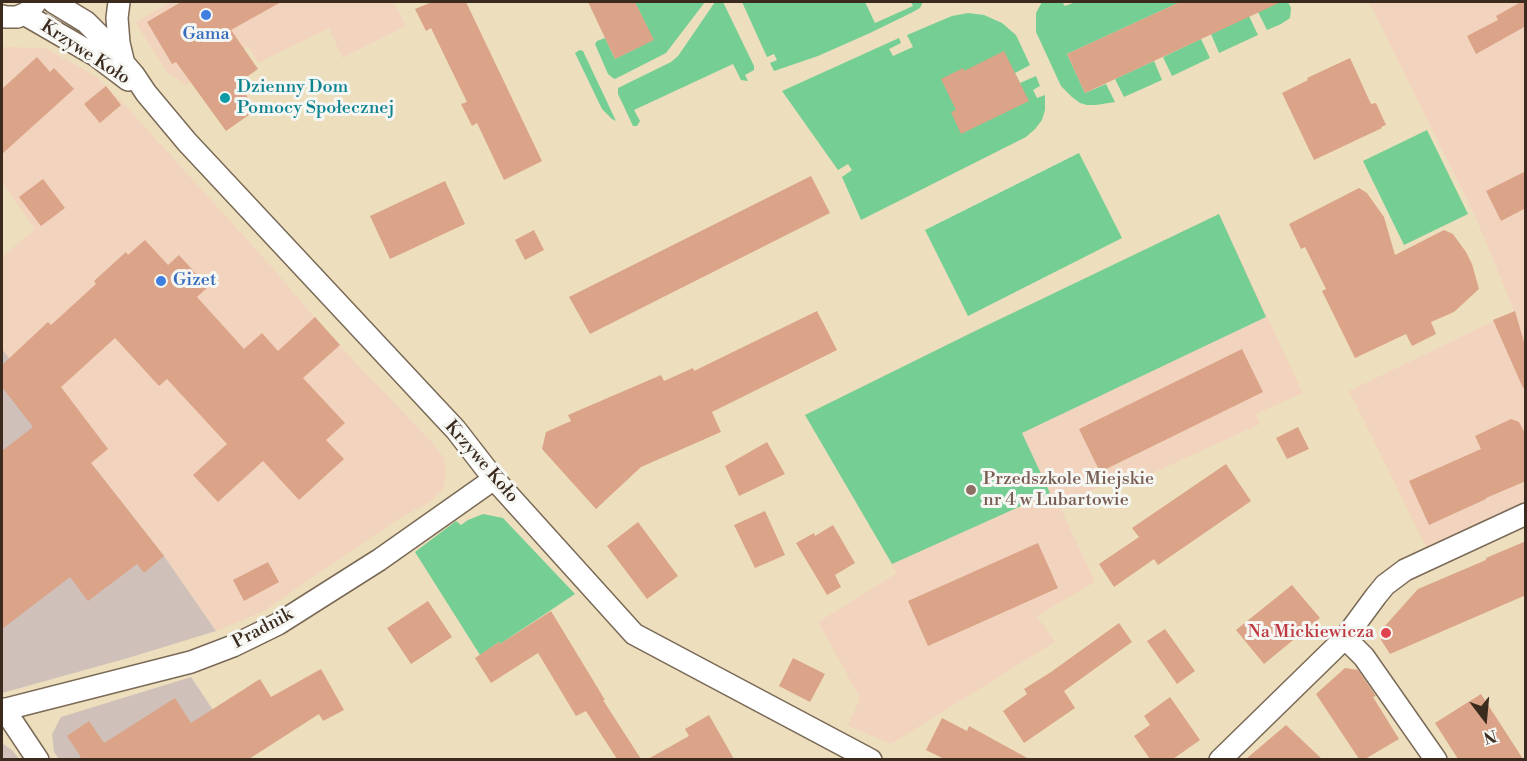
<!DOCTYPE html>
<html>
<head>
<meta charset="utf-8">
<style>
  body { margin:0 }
  #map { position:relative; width:1527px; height:761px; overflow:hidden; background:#eddfbd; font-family:"Libre Bodoni",serif }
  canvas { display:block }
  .frame { position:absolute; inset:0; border:3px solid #3b2a1e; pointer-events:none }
  .north { position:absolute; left:1455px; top:689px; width:60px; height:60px; -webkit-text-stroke:4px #f6f6f2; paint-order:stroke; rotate:164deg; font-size:16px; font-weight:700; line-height:24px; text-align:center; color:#3b2a1e }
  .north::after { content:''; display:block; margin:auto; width:21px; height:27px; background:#3b2a1e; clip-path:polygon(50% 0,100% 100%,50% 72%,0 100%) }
</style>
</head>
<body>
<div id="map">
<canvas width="1527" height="761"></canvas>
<div class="frame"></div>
<div class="north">N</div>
</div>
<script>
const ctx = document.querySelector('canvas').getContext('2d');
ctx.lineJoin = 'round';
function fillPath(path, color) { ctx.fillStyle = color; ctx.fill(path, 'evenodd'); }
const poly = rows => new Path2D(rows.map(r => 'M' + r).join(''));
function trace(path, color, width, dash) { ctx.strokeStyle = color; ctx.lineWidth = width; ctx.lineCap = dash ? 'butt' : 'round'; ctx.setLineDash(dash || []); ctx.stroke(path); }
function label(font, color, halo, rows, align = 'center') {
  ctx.font = font + ' "Libre Bodoni",serif'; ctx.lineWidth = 6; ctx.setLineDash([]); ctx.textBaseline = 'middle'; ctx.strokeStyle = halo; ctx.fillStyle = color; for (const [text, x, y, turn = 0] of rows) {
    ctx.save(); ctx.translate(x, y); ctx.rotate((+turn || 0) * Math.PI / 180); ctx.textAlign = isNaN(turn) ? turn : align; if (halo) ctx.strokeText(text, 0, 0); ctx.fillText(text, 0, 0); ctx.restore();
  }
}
fillPath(poly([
  [170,2,394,2,406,26,342,58,329,28,258,63,249,46,186,85,167,72,135,22],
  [1369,2,1525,2,1525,502,1426,547,1349,391,1514,311,1475,216],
  [2,47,45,48,97,77,126,106,271,266,332,338,434,444,444,458,446,473,443,489,431,501,394,522,264,611,216,631,164,556,2,349,2,257,35,229,2,183],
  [1219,214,1303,393,1256,414,1260,424,1151,474,1137,468,1060,507,1095,582,1037,616,1055,642,891,744,848,726,860,698,818,622,897,573,805,415,973,332]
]), '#f2d4be');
fillPath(poly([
  [2,349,164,556,216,631,128,658,2,693],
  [191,677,246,759,59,759,54,752,52,734,61,717],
  [2,743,13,751,19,759,2,759]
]), '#cfc0ba');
fillPath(poly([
  [635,2,705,2,666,53,615,79,613,78,608,74,595,44,597,41,605,38,615,59,653,40],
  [715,2,723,2,754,66,754,70,745,75,748,81,741,80,733,64,634,110,640,121,637,126,633,126,618,94,618,88,671,62,678,56],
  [742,2,865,2,875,23,913,6,911,2,923,2,920,8,911,13,870,33,818,56,774,71,770,63,777,60,774,54,767,57],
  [1042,2,1062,2,1065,6,1076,2,1180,2,1067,54,1085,93,1106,84,1115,102,1096,105,1087,105,1080,103,1072,97,1061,86,1036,32,1036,13],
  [1278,2,1288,2,1291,8,1290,18,1281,24,1267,30,1258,12],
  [968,13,984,15,1002,23,1016,35,1030,65,1015,73,1020,83,1036,76,1040,86,1033,90,1037,98,1045,95,1045,110,1042,120,1035,129,1026,137,861,220,842,177,852,170,848,164,838,170,782,91,899,38,901,43,889,49,893,56,913,47,907,35,952,16],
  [1249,16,1258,35,1219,53,1211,34],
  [1201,39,1210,58,1172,76,1163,57],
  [580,50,583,51,616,121,612,119,602,109,575,53],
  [1154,61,1162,80,1124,97,1115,79],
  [1427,130,1468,214,1404,245,1363,161],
  [1079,153,1122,238,968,316,925,230],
  [1219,214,1266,317,1022,433,1050,493,892,564,805,415,973,332],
  [483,514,503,518,575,594,500,644,499,642,480,655,415,552,456,521,461,525,468,520]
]), '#75ce94');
fillPath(poly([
  [181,2,281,2,231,30,258,69,238,83,256,110,226,131,176,62,172,64,147,22],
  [432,2,466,2,542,161,504,180,477,123,472,126,461,104,467,102,431,28,426,31,415,9],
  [588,2,635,2,654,40,615,59],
  [1180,2,1281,2,1085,93,1067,54],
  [1521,2,1526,2,1526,26,1476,54,1467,36,1498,20,1496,16],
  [1004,51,1029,101,961,134,951,112,956,110,941,79,963,68,964,71],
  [37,57,50,72,54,68,74,89,2,154,2,89],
  [1350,58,1371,104,1376,103,1386,125,1381,127,1382,128,1314,160,1282,93,1308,80,1307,78],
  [106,86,121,105,100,123,84,104],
  [1526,171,1526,208,1501,221,1486,191],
  [811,176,830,213,590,334,569,297],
  [43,179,65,208,41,226,19,197],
  [445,181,465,224,390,259,370,216],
  [1359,188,1367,193,1384,217,1395,255,1444,230,1453,234,1466,252,1472,264,1479,289,1454,312,1431,322,1436,334,1412,346,1406,334,1355,358,1322,291,1326,289,1305,247,1301,249,1289,224],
  [534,230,544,250,525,260,515,240],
  [145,240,168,265,179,255,208,287,197,297,244,349,262,333,278,351,315,317,340,345,303,378,345,423,326,440,344,459,299,500,263,461,218,502,193,475,227,444,167,379,159,386,115,338,61,387,108,449,91,463,164,556,144,573,137,564,88,601,70,577,2,629,2,451,33,427,2,387,2,365,48,322,51,325,96,284,94,281,126,252,128,255],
  [817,311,837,350,712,412,721,432,641,467,596,509,542,449,546,432,571,421,568,415,661,375,664,381,693,368,694,371],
  [1515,311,1526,349,1526,387,1523,388,1493,320],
  [1242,349,1263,392,1100,472,1079,429],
  [1511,419,1519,422,1526,435,1526,481,1486,498,1486,499,1429,525,1409,481,1481,449,1475,436],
  [1298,427,1309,449,1287,459,1276,438],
  [767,442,785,474,739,496,725,466],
  [1226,464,1251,501,1158,565,1154,559,1114,587,1099,564,1139,537,1132,528],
  [765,511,785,555,755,568,734,525],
  [638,522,678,576,647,599,607,546],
  [833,525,855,563,835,575,841,587,827,595,796,543,814,533,815,536],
  [1526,541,1526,595,1390,654,1381,640,1384,627,1418,589,1486,560,1486,558],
  [1038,543,1058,588,928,646,908,601],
  [268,562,279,582,244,601,233,580],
  [1292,585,1320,618,1264,664,1236,630],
  [428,601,452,637,411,664,387,628],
  [551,611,605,700,603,700,641,759,617,759,586,711,576,716,538,653,491,683,475,658,499,642,500,644],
  [1119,623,1132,642,1064,691,1075,708,1024,743,1003,711,1027,694,1024,689,1051,672],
  [1165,629,1195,671,1177,684,1147,641],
  [793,658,825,674,810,702,779,686],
  [1345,668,1358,670,1376,696,1373,697,1399,739,1365,759,1359,759,1316,694],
  [321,669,344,710,323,721,319,714,249,759,77,759,81,757,67,736,89,721,104,743,175,698,191,723,260,679,271,697],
  [1481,694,1523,759,1458,759,1435,723],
  [1170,697,1200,740,1173,759,1150,759,1134,736,1150,725,1144,716],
  [709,715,734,759,648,759,689,736,685,729],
  [942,718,967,731,969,726,1029,759,944,759,926,750],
  [1286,725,1322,759,1246,759]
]), '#dba387');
const minor = poly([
  [53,2,86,22,104,40,134,75,146,93,187,142,456,430,494,479,634,634,871,760],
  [119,2,117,18,119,43,123,60],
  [24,14,95,55,128,80],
  [2,16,6,17,17,17,24,14,29,11,36,2],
  [1345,638,1364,657,1436,760],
  [4,709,38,760],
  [2,710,191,662,233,646,278,624,379,560,494,479],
  [1220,760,1345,638,1376,596,1385,585,1405,570,1526,514]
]);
trace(minor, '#796956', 24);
trace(minor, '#fff', 21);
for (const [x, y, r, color] of [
  [206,15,6,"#3f7fe0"],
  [225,98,6,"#0f9aa8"],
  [161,281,6,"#3f7fe0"],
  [971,490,6,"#8d6e63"],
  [1386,633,6,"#e0444e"]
]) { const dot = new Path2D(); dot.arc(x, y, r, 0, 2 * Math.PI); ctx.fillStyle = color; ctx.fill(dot); trace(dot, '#f6f6f2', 2); }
label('18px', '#366cbe', '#f6f6f2', [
  ["Gama",206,35],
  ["Gizet",173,281,"left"]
]);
label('18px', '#3b2a1e', '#f6f6f2', [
  ["Krzywe Koło",85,53,33],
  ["Krzywe Koło",481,462,49],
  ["Pradnik",263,629,-28]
]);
label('18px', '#0d838f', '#f6f6f2', [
  ["Dzienny Dom",237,88],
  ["Pomocy Społecznej",237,109]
], 'left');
label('18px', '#785e54', '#f6f6f2', [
  ["Przedszkole Miejskie",983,480],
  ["nr 4 w Lubartowie",983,501]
], 'left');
label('18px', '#be3a42', '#f6f6f2', [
  ["Na Mickiewicza",1374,633]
], 'right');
</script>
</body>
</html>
